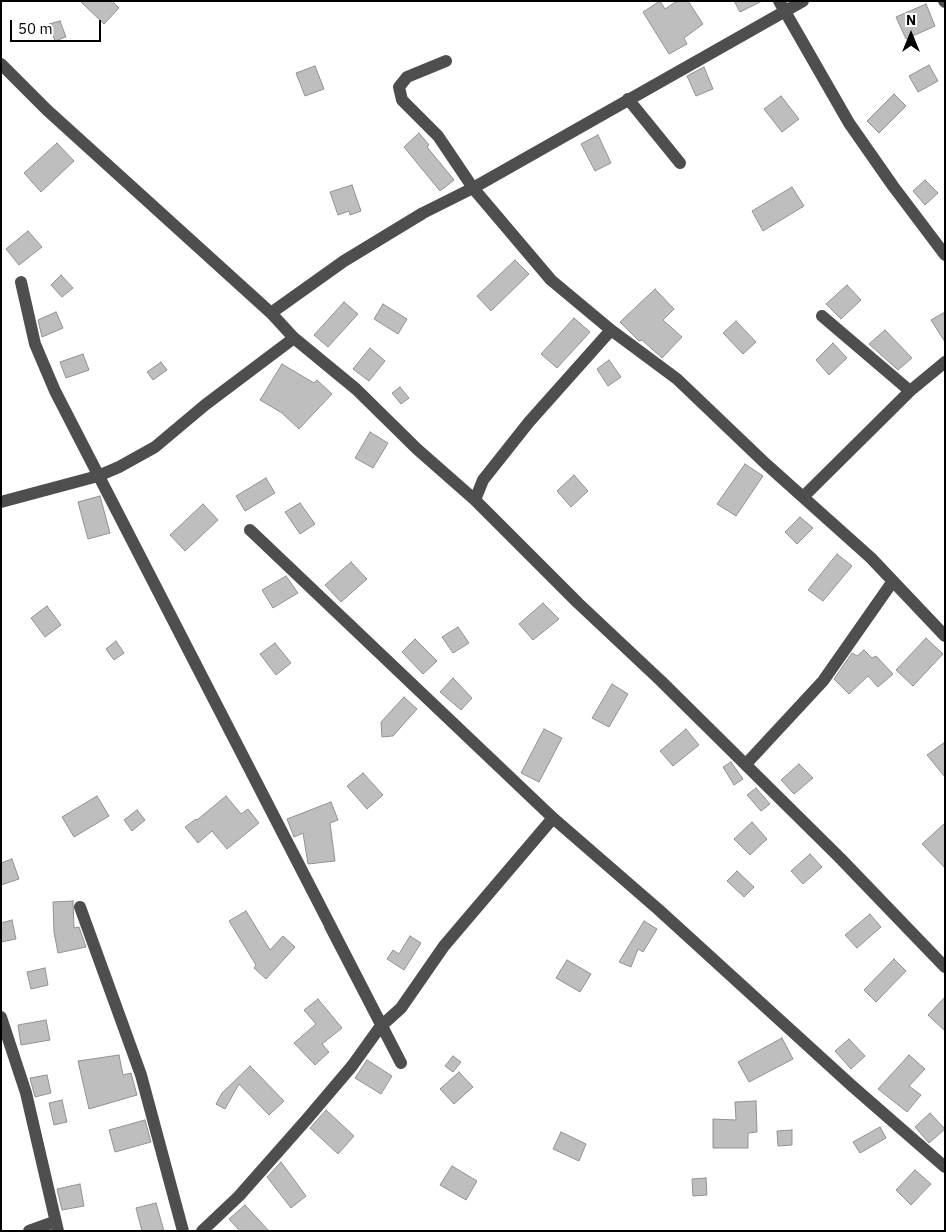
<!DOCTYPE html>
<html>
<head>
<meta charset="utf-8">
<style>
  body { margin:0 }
  #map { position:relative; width:946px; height:1232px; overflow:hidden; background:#fff; font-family:"IBM Plex Sans",sans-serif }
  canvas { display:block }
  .frame { position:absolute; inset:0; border:2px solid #000; pointer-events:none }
  .north { position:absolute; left:886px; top:10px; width:50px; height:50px; -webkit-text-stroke:4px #fff; paint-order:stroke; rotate:0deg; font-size:14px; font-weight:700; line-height:20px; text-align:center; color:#000 }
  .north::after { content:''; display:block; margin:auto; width:18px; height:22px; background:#000; clip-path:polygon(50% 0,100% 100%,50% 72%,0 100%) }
  .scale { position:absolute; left:10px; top:20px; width:91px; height:22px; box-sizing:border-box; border:2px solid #000; border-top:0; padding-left:6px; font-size:15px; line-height:18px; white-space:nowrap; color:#000; -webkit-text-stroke:4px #fff; paint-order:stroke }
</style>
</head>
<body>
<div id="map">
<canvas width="946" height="1232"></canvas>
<div class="frame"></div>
<div class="north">N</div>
<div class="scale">50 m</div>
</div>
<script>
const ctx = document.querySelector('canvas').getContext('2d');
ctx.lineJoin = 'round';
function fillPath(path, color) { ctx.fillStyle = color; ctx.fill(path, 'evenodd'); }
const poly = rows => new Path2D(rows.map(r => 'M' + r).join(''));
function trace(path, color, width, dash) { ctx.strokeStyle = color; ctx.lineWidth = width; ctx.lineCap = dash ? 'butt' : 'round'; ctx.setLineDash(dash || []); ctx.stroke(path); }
const building = poly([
  [80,1,112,1,119,8,104,24,80,1],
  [660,1,665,9,677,1,688,1,703,24,684,38,687,44,669,54,643,12,660,1],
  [734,1,762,1,740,12,734,1],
  [926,4,935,26,906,39,896,17,926,4],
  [60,21,66,37,55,41,49,24,60,21],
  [929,65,938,81,918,92,909,76,929,65],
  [315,66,324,89,305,96,296,73,315,66],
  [704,67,713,89,696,96,687,76,704,67],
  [894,94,906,106,879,133,867,121,894,94],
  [781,96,799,119,782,132,764,109,781,96],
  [419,133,429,145,427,147,454,180,440,191,404,147,419,133],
  [598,135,611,163,595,171,581,144,598,135],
  [57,143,74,161,41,192,24,173,57,143],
  [925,180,938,193,925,205,913,191,925,180],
  [352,185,361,211,350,215,349,211,338,215,330,192,352,185],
  [792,187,804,206,763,231,752,211,792,187],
  [28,231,42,247,19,265,6,249,28,231],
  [515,260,529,274,491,311,477,296,515,260],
  [61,275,73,288,62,297,51,285,61,275],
  [847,285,861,300,841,319,826,304,847,285],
  [655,289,674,309,663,320,682,337,662,358,642,340,639,341,620,322,655,289],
  [344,302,358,314,328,347,314,335,344,302],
  [383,304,407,319,398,334,374,319,383,304],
  [56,312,63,328,42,337,38,320,56,312],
  [945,312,945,342,931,320,945,312],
  [574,318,590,332,557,368,541,354,574,318],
  [736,321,756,342,743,354,723,333,736,321],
  [885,330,912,358,898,370,869,344,885,330],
  [833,343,847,358,829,375,816,360,833,343],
  [370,348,385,361,369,381,353,369,370,348],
  [83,354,89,370,66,378,60,362,83,354],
  [609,360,621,377,608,386,597,369,609,360],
  [161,362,167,370,153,380,147,372,161,362],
  [282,364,314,383,317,380,332,394,299,429,282,413,260,400,282,364],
  [400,387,409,398,401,404,392,393,400,387],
  [370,432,388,443,373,468,355,458,370,432],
  [745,464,763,476,736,516,717,504,745,464],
  [574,475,588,491,571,507,557,491,574,475],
  [266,478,275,493,245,511,236,496,266,478],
  [100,496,110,533,88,539,78,502,100,496],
  [300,503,315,524,300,534,285,512,300,503],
  [203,504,218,520,185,551,170,535,203,504],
  [800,517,813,528,797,544,785,532,800,517],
  [837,554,852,566,823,601,808,590,837,554],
  [351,562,367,579,341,602,325,585,351,562],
  [286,576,298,593,273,608,262,590,286,576],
  [543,603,559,619,533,640,519,624,543,603],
  [47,606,61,625,45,637,31,618,47,606],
  [458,627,469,643,453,653,442,637,458,627],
  [926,638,943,654,913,686,896,670,926,638],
  [415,639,437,661,423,674,402,652,415,639],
  [116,641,124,653,114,660,106,649,116,641],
  [275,643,291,663,276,675,260,654,275,643],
  [864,650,872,658,876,656,893,674,878,687,868,676,849,694,834,679,852,653,857,656,864,650],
  [453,678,472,698,461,710,440,692,453,678],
  [612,684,628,694,609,727,592,718,612,684],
  [404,697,417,709,393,736,382,737,381,722,404,697],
  [544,729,562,738,539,782,521,773,544,729],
  [686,729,699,745,673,766,660,751,686,729],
  [945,742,945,777,927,755,945,742],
  [731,762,743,779,734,785,723,767,731,762],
  [799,764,813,778,794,794,781,780,799,764],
  [363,773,383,795,367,809,347,786,363,773],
  [756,788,770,804,761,811,747,795,756,788],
  [97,796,109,816,74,837,62,817,97,796],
  [226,796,241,814,248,809,259,823,227,849,212,831,198,843,185,827,196,819,197,820,226,796],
  [331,802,338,820,330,823,335,861,308,864,303,833,294,837,287,819,331,802],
  [137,810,145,820,132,831,124,820,137,810],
  [752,822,767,839,750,855,734,839,752,822],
  [945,823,945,868,922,844,945,823],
  [810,854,822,867,803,884,791,871,810,854],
  [12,859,19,879,1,885,1,863,12,859],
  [737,871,754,887,744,897,727,881,737,871],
  [73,901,74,928,79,927,86,947,58,953,54,932,53,902,73,901],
  [246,911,270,950,283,936,295,947,266,979,254,968,256,965,229,921,246,911],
  [870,914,881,927,857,948,845,935,870,914],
  [12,920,16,939,1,942,1,923,12,920],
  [644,921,657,929,643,952,638,949,631,967,619,962,644,921],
  [410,936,421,943,404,970,387,959,393,950,399,954,410,936],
  [894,959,906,971,876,1002,864,990,894,959],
  [567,960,591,974,580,992,556,978,567,960],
  [45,968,48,985,31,989,27,972,45,968],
  [945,997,945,1031,928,1015,945,997],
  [318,999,342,1028,322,1044,329,1052,315,1065,294,1043,316,1024,304,1010,318,999],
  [46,1020,50,1040,21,1045,18,1025,46,1020],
  [782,1038,793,1059,749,1082,738,1062,782,1038],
  [849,1039,865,1056,851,1069,835,1051,849,1039],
  [119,1055,123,1075,131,1073,137,1095,89,1109,78,1061,119,1055],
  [909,1055,925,1069,909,1086,921,1095,907,1112,878,1089,909,1055],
  [453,1056,461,1062,453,1072,445,1066,453,1056],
  [367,1060,392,1076,381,1094,355,1078,367,1060],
  [250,1066,284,1101,269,1115,239,1084,225,1109,216,1104,222,1093,250,1066],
  [459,1072,473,1087,454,1104,440,1089,459,1072],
  [47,1075,51,1093,35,1097,30,1078,47,1075],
  [62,1100,67,1122,54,1125,49,1103,62,1100],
  [756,1101,757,1132,748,1133,748,1148,713,1148,713,1119,736,1120,735,1102,756,1101],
  [326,1110,354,1136,338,1154,310,1128,326,1110],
  [930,1113,945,1129,929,1143,915,1127,930,1113],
  [145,1120,151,1142,115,1152,109,1130,145,1120],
  [880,1127,886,1138,860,1153,853,1142,880,1127],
  [792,1130,792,1145,778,1146,777,1131,792,1130],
  [561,1132,586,1144,579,1161,553,1149,561,1132],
  [281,1162,306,1196,291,1208,267,1177,281,1162],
  [452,1166,477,1181,466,1200,440,1185,452,1166],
  [915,1170,931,1184,911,1205,896,1190,915,1170],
  [706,1178,707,1195,693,1196,692,1179,706,1178],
  [80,1184,84,1206,62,1210,57,1189,80,1184],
  [156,1203,164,1231,142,1231,136,1208,156,1203],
  [245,1205,269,1231,240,1231,229,1219,245,1205]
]);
fillPath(building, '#bebebe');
trace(building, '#929292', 1);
trace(poly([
  [779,1,849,123,893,186,945,255],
  [944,1,945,2],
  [446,61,407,77,399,87,402,100,438,136,473,188,803,1],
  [1,64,47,110,271,313],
  [628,99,680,163],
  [21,282,35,344,55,391,401,1063,330,926],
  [822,316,910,391],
  [803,497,910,391,945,362],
  [475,500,483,480,529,422,611,330],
  [1,502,98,476,119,467,155,447,205,405,294,338],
  [250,530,553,818,659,910,851,1085,945,1167],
  [945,636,871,558,766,464,677,379,611,330,551,280,473,188,423,213,344,261,271,313,294,338,356,389,417,449,475,500,578,603,661,681,840,858,945,967],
  [746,764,823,681,893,581],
  [80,907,141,1075,183,1231],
  [1,1017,26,1093,58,1231],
  [29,1231,54,1222],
  [202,1231,239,1196,307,1119,352,1066,380,1027,401,1008,444,946,553,818]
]), '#4e4e4e', 12);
</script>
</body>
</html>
